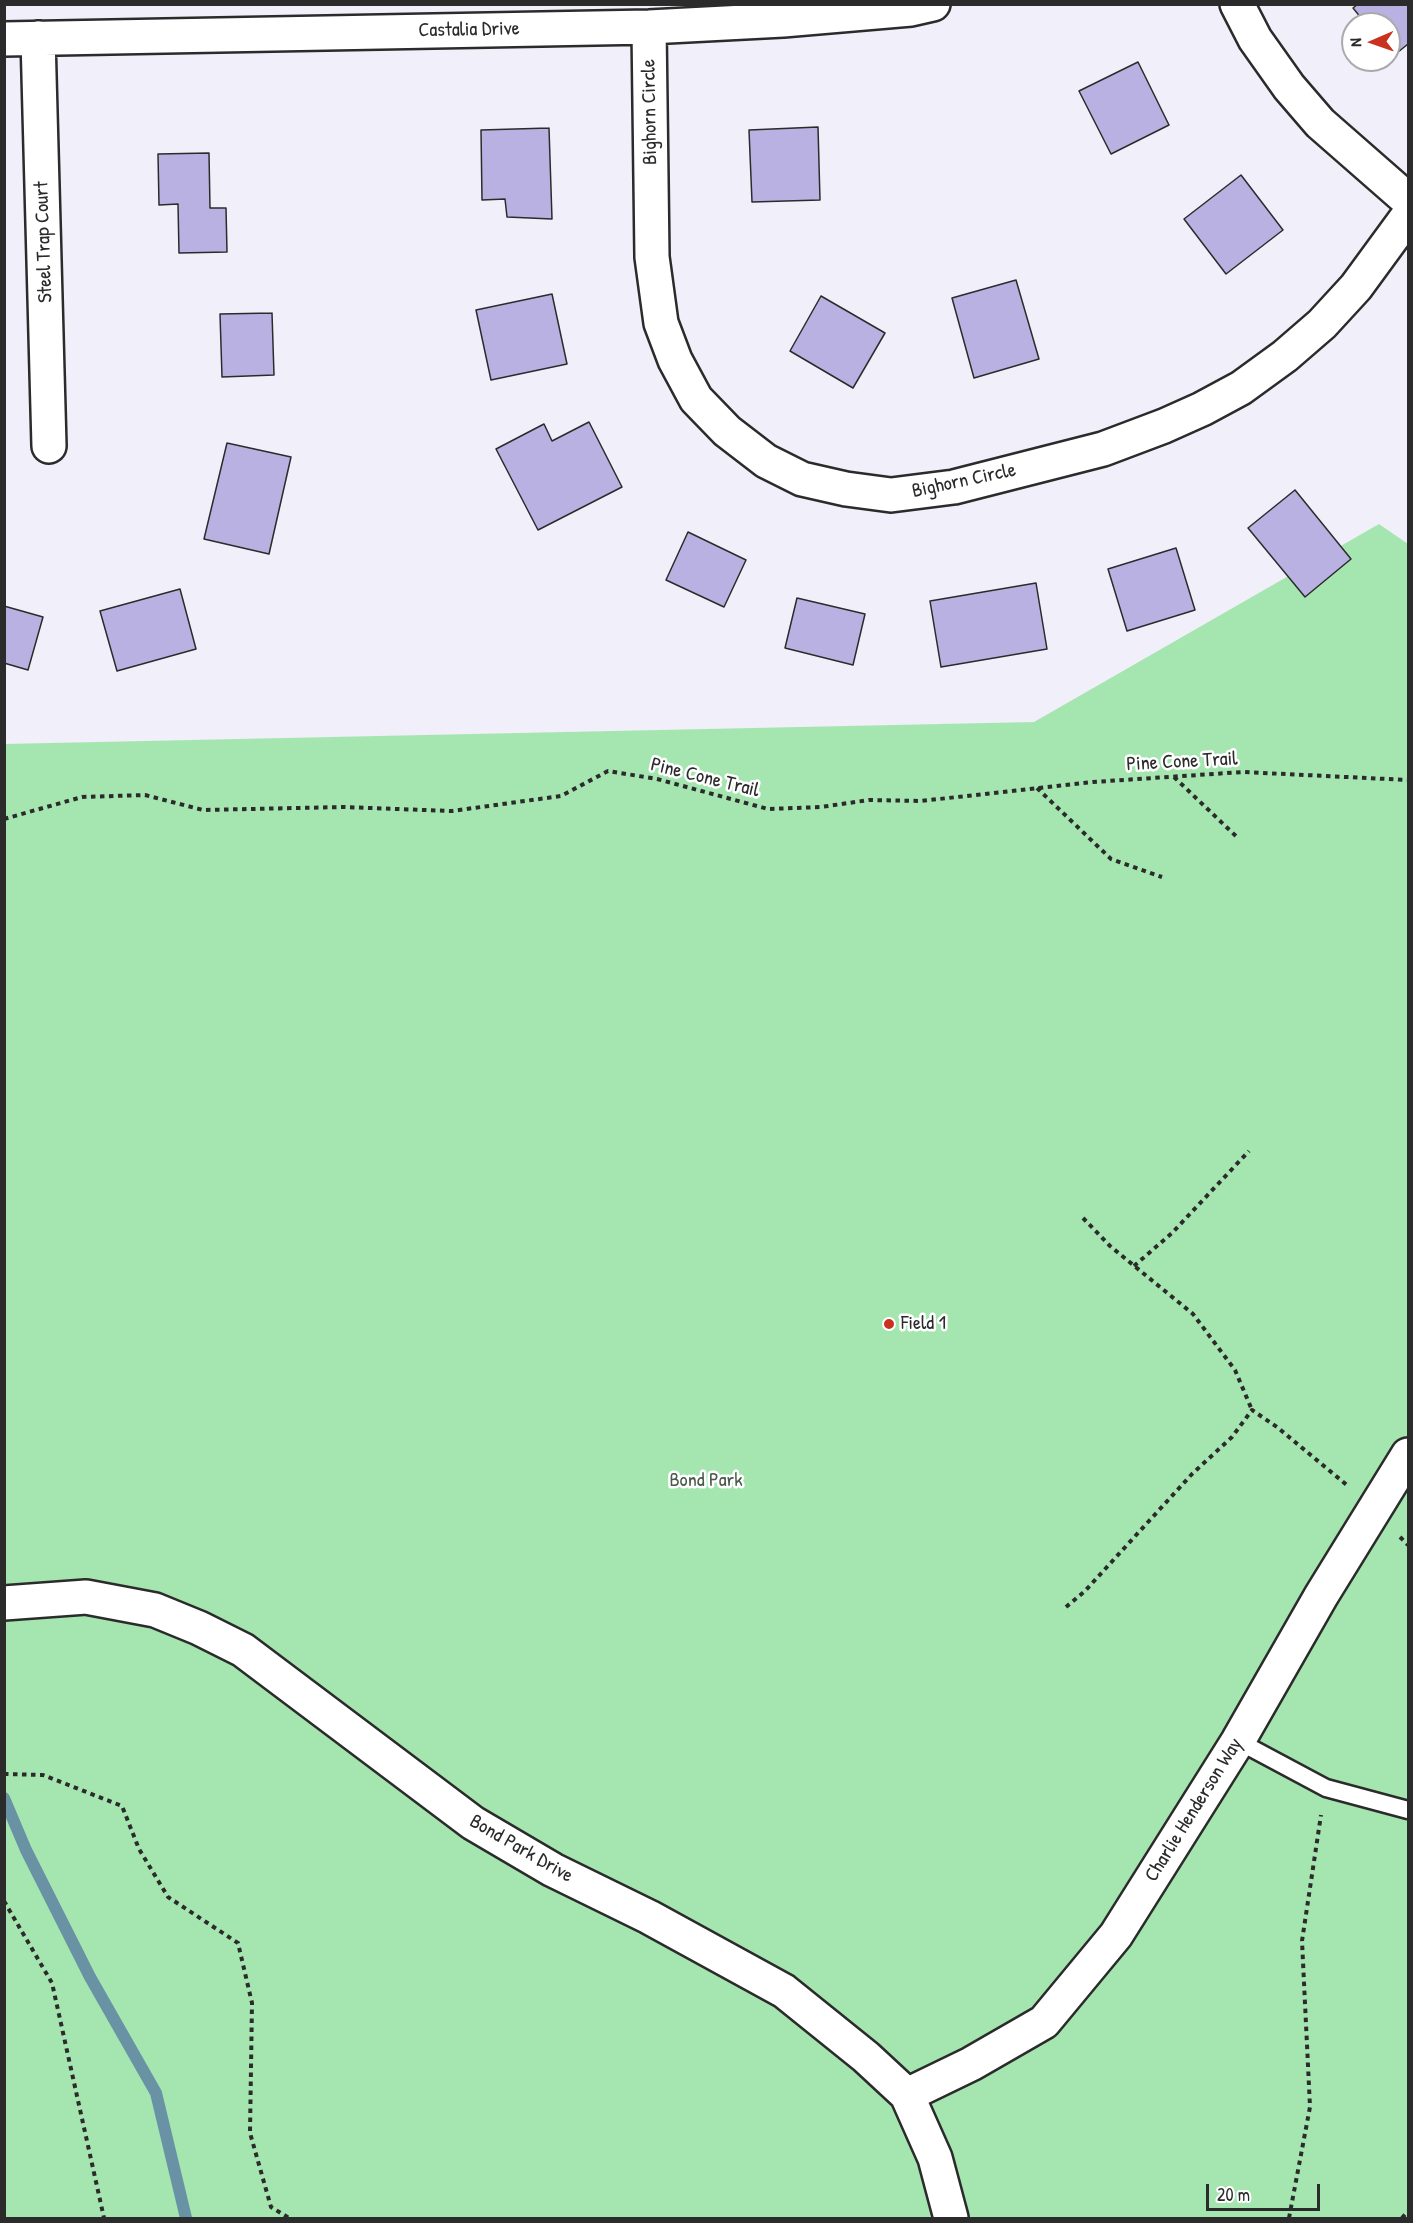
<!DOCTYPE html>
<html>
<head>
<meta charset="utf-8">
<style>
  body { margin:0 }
  #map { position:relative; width:1413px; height:2223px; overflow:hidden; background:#f1eff9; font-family:"Patrick Hand",sans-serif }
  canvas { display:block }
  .frame { position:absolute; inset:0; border:6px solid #2b2b2b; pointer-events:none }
  .north { position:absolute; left:1341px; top:12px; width:60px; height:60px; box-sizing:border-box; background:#fff; border:2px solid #aaa; border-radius:50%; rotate:268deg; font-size:16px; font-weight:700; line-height:24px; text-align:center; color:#2b2b2b }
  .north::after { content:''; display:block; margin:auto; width:21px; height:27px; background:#c8321e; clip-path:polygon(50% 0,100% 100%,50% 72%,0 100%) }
  .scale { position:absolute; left:1206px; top:2184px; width:114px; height:27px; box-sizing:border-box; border:3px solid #2b2b2b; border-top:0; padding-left:8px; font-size:18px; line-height:21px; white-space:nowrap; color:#2b2b2b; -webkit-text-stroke:4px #fff; paint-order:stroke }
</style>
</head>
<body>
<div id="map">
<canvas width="1413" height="2223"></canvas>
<div class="frame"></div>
<div class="north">N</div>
<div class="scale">20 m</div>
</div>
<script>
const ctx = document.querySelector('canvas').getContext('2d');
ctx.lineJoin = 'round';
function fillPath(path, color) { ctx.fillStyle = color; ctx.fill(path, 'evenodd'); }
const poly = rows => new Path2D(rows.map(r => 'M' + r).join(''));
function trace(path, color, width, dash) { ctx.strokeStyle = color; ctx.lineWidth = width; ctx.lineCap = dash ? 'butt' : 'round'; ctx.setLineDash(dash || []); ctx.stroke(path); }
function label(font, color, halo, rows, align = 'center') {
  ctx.font = font + ' "Patrick Hand",sans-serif'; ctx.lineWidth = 5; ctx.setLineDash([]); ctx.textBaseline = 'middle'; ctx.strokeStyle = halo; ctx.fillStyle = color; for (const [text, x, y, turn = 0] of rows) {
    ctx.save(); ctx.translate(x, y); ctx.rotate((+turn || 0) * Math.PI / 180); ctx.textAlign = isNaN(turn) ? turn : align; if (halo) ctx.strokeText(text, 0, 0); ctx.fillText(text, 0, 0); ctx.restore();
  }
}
fillPath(poly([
  [1379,524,1408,544,1408,2218,5,2218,4,744,1034,722]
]), '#a5e6b0');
trace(poly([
  [4,1798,26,1850,90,1977,156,2093,186,2218]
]), '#6993a4', 12);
const building = poly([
  [1358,4,1408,4,1408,44,1392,57,1389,54,1389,24,1366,24,1353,8,1358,4],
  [1138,62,1169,125,1111,154,1079,91,1138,62],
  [818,127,820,200,752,202,749,130,818,127],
  [549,128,552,219,507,217,505,199,482,200,481,130,549,128],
  [209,153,210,208,226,208,227,252,179,253,178,204,159,205,158,154,209,153],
  [1241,175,1283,230,1226,274,1184,219,1241,175],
  [1016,280,1039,359,974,378,952,298,1016,280],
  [552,294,567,364,491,380,476,310,552,294],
  [821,296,885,333,853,388,790,351,821,296],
  [272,313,274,375,222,377,220,314,272,313],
  [589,422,622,487,538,530,496,449,544,424,552,441,589,422],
  [227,443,291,457,269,554,204,539,227,443],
  [1295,490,1351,559,1305,597,1248,528,1295,490],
  [688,532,746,560,724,607,666,580,688,532],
  [1176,548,1195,610,1127,631,1108,569,1176,548],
  [1036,583,1047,649,941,667,930,601,1036,583],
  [180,589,196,649,117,671,100,611,180,589],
  [797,598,865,614,853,665,785,648,797,598],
  [4,606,43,617,28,670,4,663,4,606]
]);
fillPath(building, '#b9b1e2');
trace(building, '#2b2b2b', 1.5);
const service = poly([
  [1238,1741,1326,1788,1408,1810]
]);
const minor = poly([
  [1237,4,1255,39,1289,87,1320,123,1408,200],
  [649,27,652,257,661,323,675,360,696,399,727,431,766,461,802,479,846,489,891,495,954,487,1103,449,1164,426,1202,409,1241,388,1285,356,1322,324,1356,287,1408,216],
  [38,38,49,446],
  [4,39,649,27,783,20,911,9,933,4],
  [4,1603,86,1597,155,1610,199,1628,243,1650,473,1823,553,1870,649,1917,784,1991,866,2057,907,2095,935,2158,951,2218],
  [907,2095,971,2064,1044,2022,1116,1935,1238,1741,1321,1596,1408,1455]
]);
trace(service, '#2b2b2b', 21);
trace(minor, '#2b2b2b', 38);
trace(poly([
  [1174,777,1239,839],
  [1037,788,1111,859,1162,877],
  [4,819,82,797,145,795,203,810,344,807,452,811,561,796,608,771,657,779,768,809,821,807,869,800,921,801,1093,782,1243,772,1408,780],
  [1083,1218,1110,1246,1193,1314,1235,1370,1252,1410],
  [1134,1266,1172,1233,1249,1151],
  [1400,1537,1408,1545],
  [1066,1607,1085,1591,1192,1474,1232,1437,1252,1410,1277,1427,1348,1486],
  [4,1774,43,1775,122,1806,139,1849,168,1897,238,1943,252,2003,250,2133,271,2207,289,2218],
  [4,1901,52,1983,104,2218],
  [1289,2218,1310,2107,1302,1941,1321,1815],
  [1402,2218,1408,2211]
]), '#2b2b2b', 4, [4.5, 4.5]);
trace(service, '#fff', 16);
trace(minor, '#fff', 33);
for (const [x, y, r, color] of [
  [889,1324,6,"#c8321e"]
]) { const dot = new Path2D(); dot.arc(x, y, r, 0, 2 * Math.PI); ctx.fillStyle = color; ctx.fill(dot); trace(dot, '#fff', 2); }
label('20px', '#2b2b2b', '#fff', [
  ["Castalia Drive",469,30,-1],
  ["Bighorn Circle",650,112,-91],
  ["Steel Trap Court",44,242,-92],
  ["Bighorn Circle",964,481,-12],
  ["Pine Cone Trail",1182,762,-3],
  ["Pine Cone Trail",705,778,14],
  ["Charlie Henderson Way",1194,1810,-58],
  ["Bond Park Drive",521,1849,30]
]);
label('20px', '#2b2b2b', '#fff', [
  ["Field 1",901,1324]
], 'left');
label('20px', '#4a5a4c', '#fff', [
  ["Bond Park",706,1481]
]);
</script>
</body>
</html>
